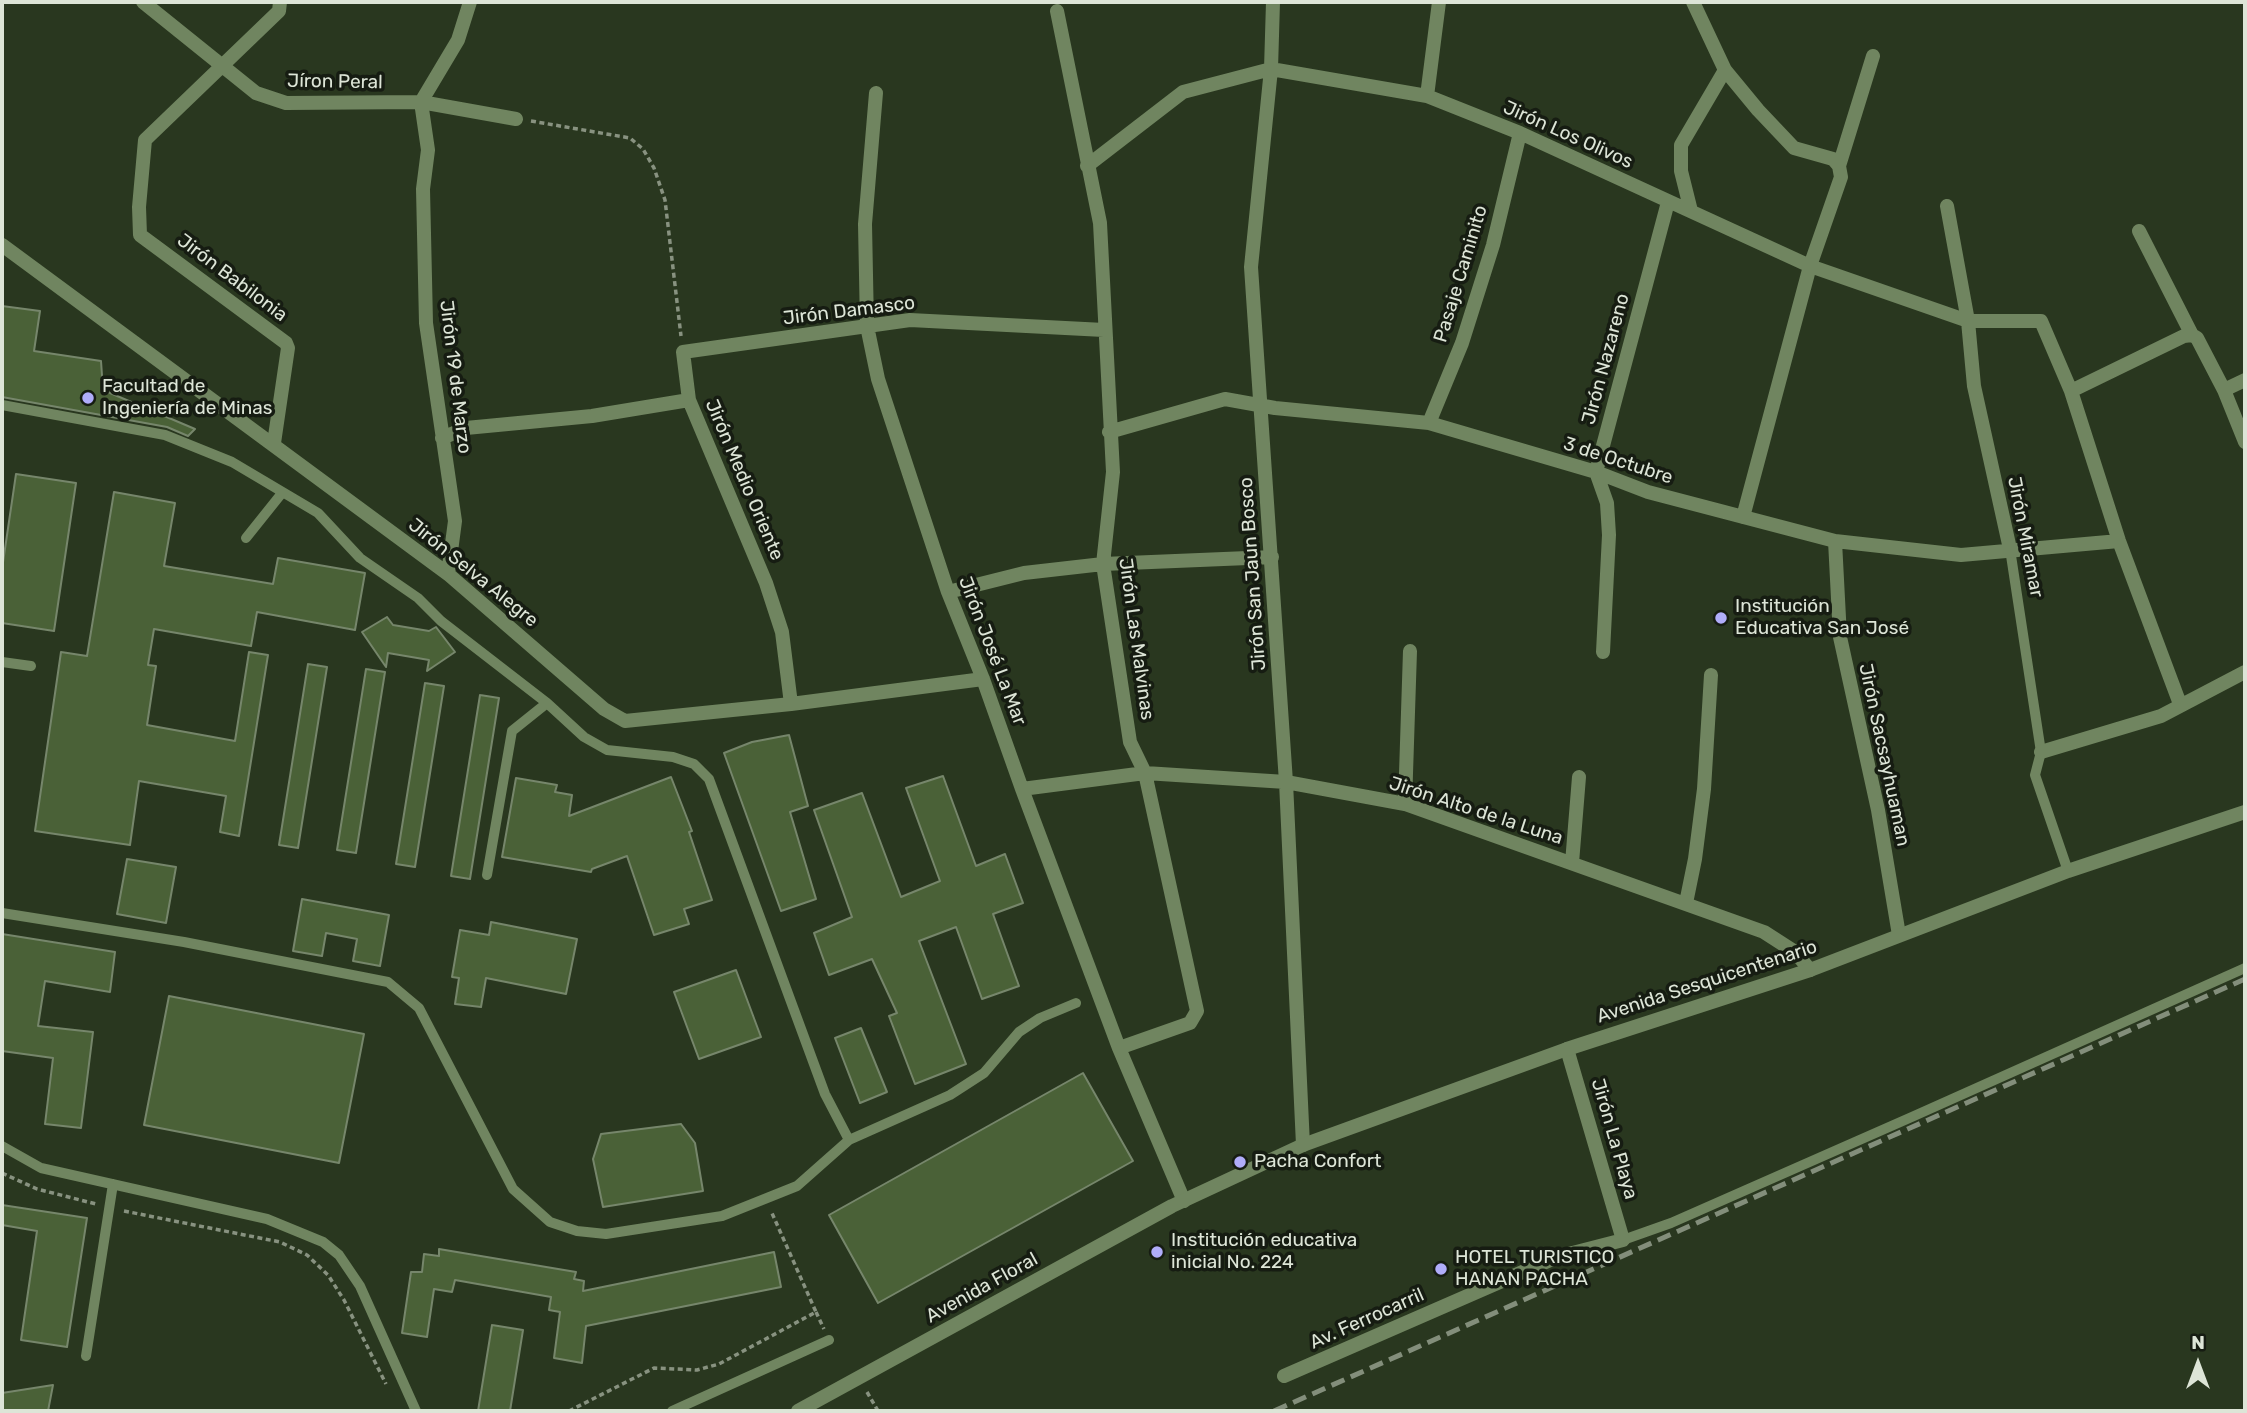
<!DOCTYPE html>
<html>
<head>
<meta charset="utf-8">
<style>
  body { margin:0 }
  #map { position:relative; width:2247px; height:1413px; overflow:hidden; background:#29371f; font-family:Rubik,sans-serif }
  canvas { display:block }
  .frame { position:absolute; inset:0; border:4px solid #dde5d7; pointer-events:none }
  .north { position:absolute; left:2163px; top:1329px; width:70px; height:70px; -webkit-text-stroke:5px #161c12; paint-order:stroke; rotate:0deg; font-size:19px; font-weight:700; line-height:28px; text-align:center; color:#dde5d7 }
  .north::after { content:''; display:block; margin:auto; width:24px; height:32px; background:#dde5d7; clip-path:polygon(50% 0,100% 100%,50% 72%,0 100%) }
</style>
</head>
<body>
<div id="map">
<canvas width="2247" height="1413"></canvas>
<div class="frame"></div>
<div class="north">N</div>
</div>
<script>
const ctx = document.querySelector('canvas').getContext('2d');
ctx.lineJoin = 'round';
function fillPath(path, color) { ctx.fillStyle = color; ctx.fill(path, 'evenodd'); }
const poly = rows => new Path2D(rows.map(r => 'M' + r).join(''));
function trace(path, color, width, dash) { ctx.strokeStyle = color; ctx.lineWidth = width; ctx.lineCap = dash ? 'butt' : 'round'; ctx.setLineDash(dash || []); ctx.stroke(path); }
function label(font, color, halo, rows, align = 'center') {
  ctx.font = font + ' Rubik,sans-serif'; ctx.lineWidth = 7; ctx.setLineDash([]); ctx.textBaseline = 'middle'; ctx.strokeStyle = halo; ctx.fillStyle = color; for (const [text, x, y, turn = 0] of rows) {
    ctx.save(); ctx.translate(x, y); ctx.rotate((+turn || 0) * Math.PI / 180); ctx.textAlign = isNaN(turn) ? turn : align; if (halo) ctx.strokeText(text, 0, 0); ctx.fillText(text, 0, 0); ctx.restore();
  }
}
const building = poly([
  [2,306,40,311,34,351,101,361,103,390,195,429,188,436,167,427,2,397,2,306],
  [16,474,76,483,54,631,2,623,2,569,16,474],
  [114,492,175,503,164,566,273,584,278,558,365,573,355,630,257,612,251,646,154,629,148,665,156,666,147,725,235,741,249,652,268,655,239,836,220,832,226,796,139,781,130,845,35,831,61,652,87,656,114,492],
  [387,617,393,625,429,631,436,627,455,652,427,671,429,660,388,653,386,667,362,632,387,617],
  [308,664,327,667,298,848,279,845,308,664],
  [366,669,385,672,356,853,337,850,366,669],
  [425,683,444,686,415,867,396,864,425,683],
  [480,695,499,698,470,879,451,876,480,695],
  [789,735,808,806,790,812,816,899,781,911,724,753,752,742,789,735],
  [943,776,976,866,1005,854,1023,903,993,914,1019,986,982,999,956,927,919,941,966,1064,915,1084,889,1016,897,1013,872,959,829,975,814,933,852,917,814,810,862,793,901,897,940,881,906,788,943,776],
  [671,777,692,831,689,832,712,900,684,909,689,924,654,935,627,856,592,869,591,872,502,857,516,778,557,785,555,792,572,795,569,816,671,777],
  [127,859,176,867,166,923,117,914,127,859],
  [302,899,389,915,380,966,353,961,357,939,326,933,322,956,293,951,302,899],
  [491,922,577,939,566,994,486,978,481,1007,455,1004,459,978,452,977,460,930,489,935,491,922],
  [2,934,115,952,110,992,45,981,38,1026,93,1032,81,1128,45,1124,53,1058,2,1051,2,934],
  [736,970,761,1037,699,1059,674,992,736,970],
  [169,996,364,1034,339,1163,144,1125,169,996],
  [861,1028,887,1092,860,1103,835,1038,861,1028],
  [1083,1073,1133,1161,878,1303,829,1215,1083,1073],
  [681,1124,695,1143,703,1191,603,1207,593,1159,601,1134,681,1124],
  [2,1205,87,1218,67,1347,21,1340,37,1231,2,1225,2,1205],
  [439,1249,576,1272,574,1279,584,1281,583,1291,774,1252,781,1287,586,1326,582,1363,554,1358,560,1312,549,1310,551,1297,455,1280,452,1292,434,1289,427,1337,402,1333,411,1272,422,1272,424,1254,439,1256,439,1249],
  [492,1325,523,1330,510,1411,478,1411,492,1325],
  [53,1385,48,1411,2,1411,2,1393,53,1385]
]);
fillPath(building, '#4a6137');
trace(building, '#76866b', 2);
trace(poly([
  [531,121,630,138,643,149,654,168,665,200,681,336],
  [2,1173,37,1189,96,1204],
  [124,1211,280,1242,307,1255,328,1275,344,1300,386,1384],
  [816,1312,824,1329],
  [867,1392,878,1411],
  [569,1411,654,1368,697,1370,719,1364,816,1312,771,1211]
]), '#889280', 3.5, [5, 3.5]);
trace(poly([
  [2,405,165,435,232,462,318,513,360,558,418,598,441,621,547,703,584,737,607,750,673,757,694,764,709,779,825,1094,849,1140],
  [246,538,282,493],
  [2010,549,2041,752,2035,775,2068,871],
  [2,662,31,666],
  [487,875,512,731,547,703],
  [2,913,184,942,388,982,419,1008,513,1189,550,1222,577,1231,606,1234,722,1216,797,1186,849,1140,950,1095,984,1073,1019,1032,1040,1018,1076,1003],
  [2,1146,41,1168,267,1219,323,1242,339,1255,360,1286,416,1411],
  [1623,1240,1671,1223,1914,1116,2245,968],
  [86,1356,113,1184],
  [672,1411,829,1340]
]), '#708560', 10);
trace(poly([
  [143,2,256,93,286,103,421,102,516,119],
  [1273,2,1271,69,1251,267,1286,782,1303,1145],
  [1693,2,1725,70,1758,110,1794,148,1833,159,1839,166,1841,177,1810,266,1743,517],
  [1057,11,1100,223,1113,472,1103,564,1130,742,1145,773,1197,1011,1190,1023,1119,1048],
  [876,93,865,224,867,326,878,379,948,592,983,679,1022,789,1119,1048,1184,1201],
  [1427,96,1439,2],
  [421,102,428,150,423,189,426,323,455,521,448,574],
  [421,102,458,40,470,2],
  [1087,166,1183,92,1271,69,1427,96,1520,133,1810,266,1968,321,2041,321,2071,391,2119,541,2180,704],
  [1839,166,1873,56],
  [1947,206,1968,321,1974,386,2010,549],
  [1691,211,1681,171,1681,145,1725,70],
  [2139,231,2192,335,2197,338,2224,390,2245,442],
  [2,245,448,574,604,709,625,721,791,704,983,679],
  [2224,390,2245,380],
  [2071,391,2184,336,2192,335],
  [1429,423,1462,343,1493,245,1520,133],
  [1109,432,1225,399,1275,408,1429,423,1596,472,1648,492,1835,541,1961,555,2119,541],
  [442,438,466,428,592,416,689,400],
  [274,443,288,348,286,343,140,235,139,207,145,140,279,11,280,2],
  [1835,541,1840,637,1878,810,1899,935],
  [948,592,1024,573,1103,564,1272,557],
  [1603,652,1609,535,1607,503,1596,472,1668,202],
  [791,704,782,632,766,583,689,400,683,352,910,320,1104,330],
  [2041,752,2161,716,2245,672],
  [1022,789,1145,773,1286,782,1405,804,1764,932,1795,952,1810,970],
  [1405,804,1410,651],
  [1572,863,1579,777],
  [1686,903,1695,859,1704,789,1711,675],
  [1284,1376,1557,1257,1623,1240,1567,1049]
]), '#708560', 14);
trace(poly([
  [798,1411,1172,1206,1303,1145,1567,1049,1810,970,2068,871,2245,812]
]), '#708560', 14);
trace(poly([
  [1274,1411,2245,979]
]), '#838e7b', 5, [14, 7]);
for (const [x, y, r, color] of [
  [88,398,7,"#b0adfa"],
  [1721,618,7,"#b0adfa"],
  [1240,1162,7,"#b0adfa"],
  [1157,1252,7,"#b0adfa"],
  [1441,1269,7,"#b0adfa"]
]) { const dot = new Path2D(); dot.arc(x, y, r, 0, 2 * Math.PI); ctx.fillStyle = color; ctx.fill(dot); trace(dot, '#161c12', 2.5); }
label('19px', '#dde5d7', '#161c12', [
  ["Jíron Peral",335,82,1],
  ["Jirón Los Olivos",1568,135,24],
  ["Pasaje Caminito",1461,274,-73],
  ["Jirón Babilonia",232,278,37],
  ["Jirón Damasco",849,311,-7],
  ["Jirón Nazareno",1606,359,-75],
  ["Jirón 19 de Marzo",455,377,83],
  ["3 de Octubre",1618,461,18],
  ["Jirón Medio Oriente",744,480,67],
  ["Jirón Miramar",2025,537,79],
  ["Jirón Selva Alegre",473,573,39],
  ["Jirón San Jaun Bosco",1253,574,-94],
  ["Jirón Las Malvinas",1136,639,82],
  ["Jirón José La Mar",992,651,69],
  ["Jirón Sacsayhuaman",1884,755,78],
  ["Jirón Alto de la Luna",1476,811,18],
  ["Avenida Sesquicentenario",1707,982,-18],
  ["Jirón La Playa",1614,1139,74],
  ["Avenida Floral",982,1288,-29],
  ["Av. Ferrocarril",1367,1319,-24]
]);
label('19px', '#dde5d7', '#161c12', [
  ["Facultad de",102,387],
  ["Ingeniería de Minas",102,409],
  ["Institución",1735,607],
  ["Educativa San José",1735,629],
  ["Pacha Confort",1254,1162],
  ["Institución educativa",1171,1241],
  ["inicial No. 224",1171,1263],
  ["HOTEL TURISTICO",1455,1258],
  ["HANAN PACHA",1455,1280]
], 'left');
</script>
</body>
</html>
